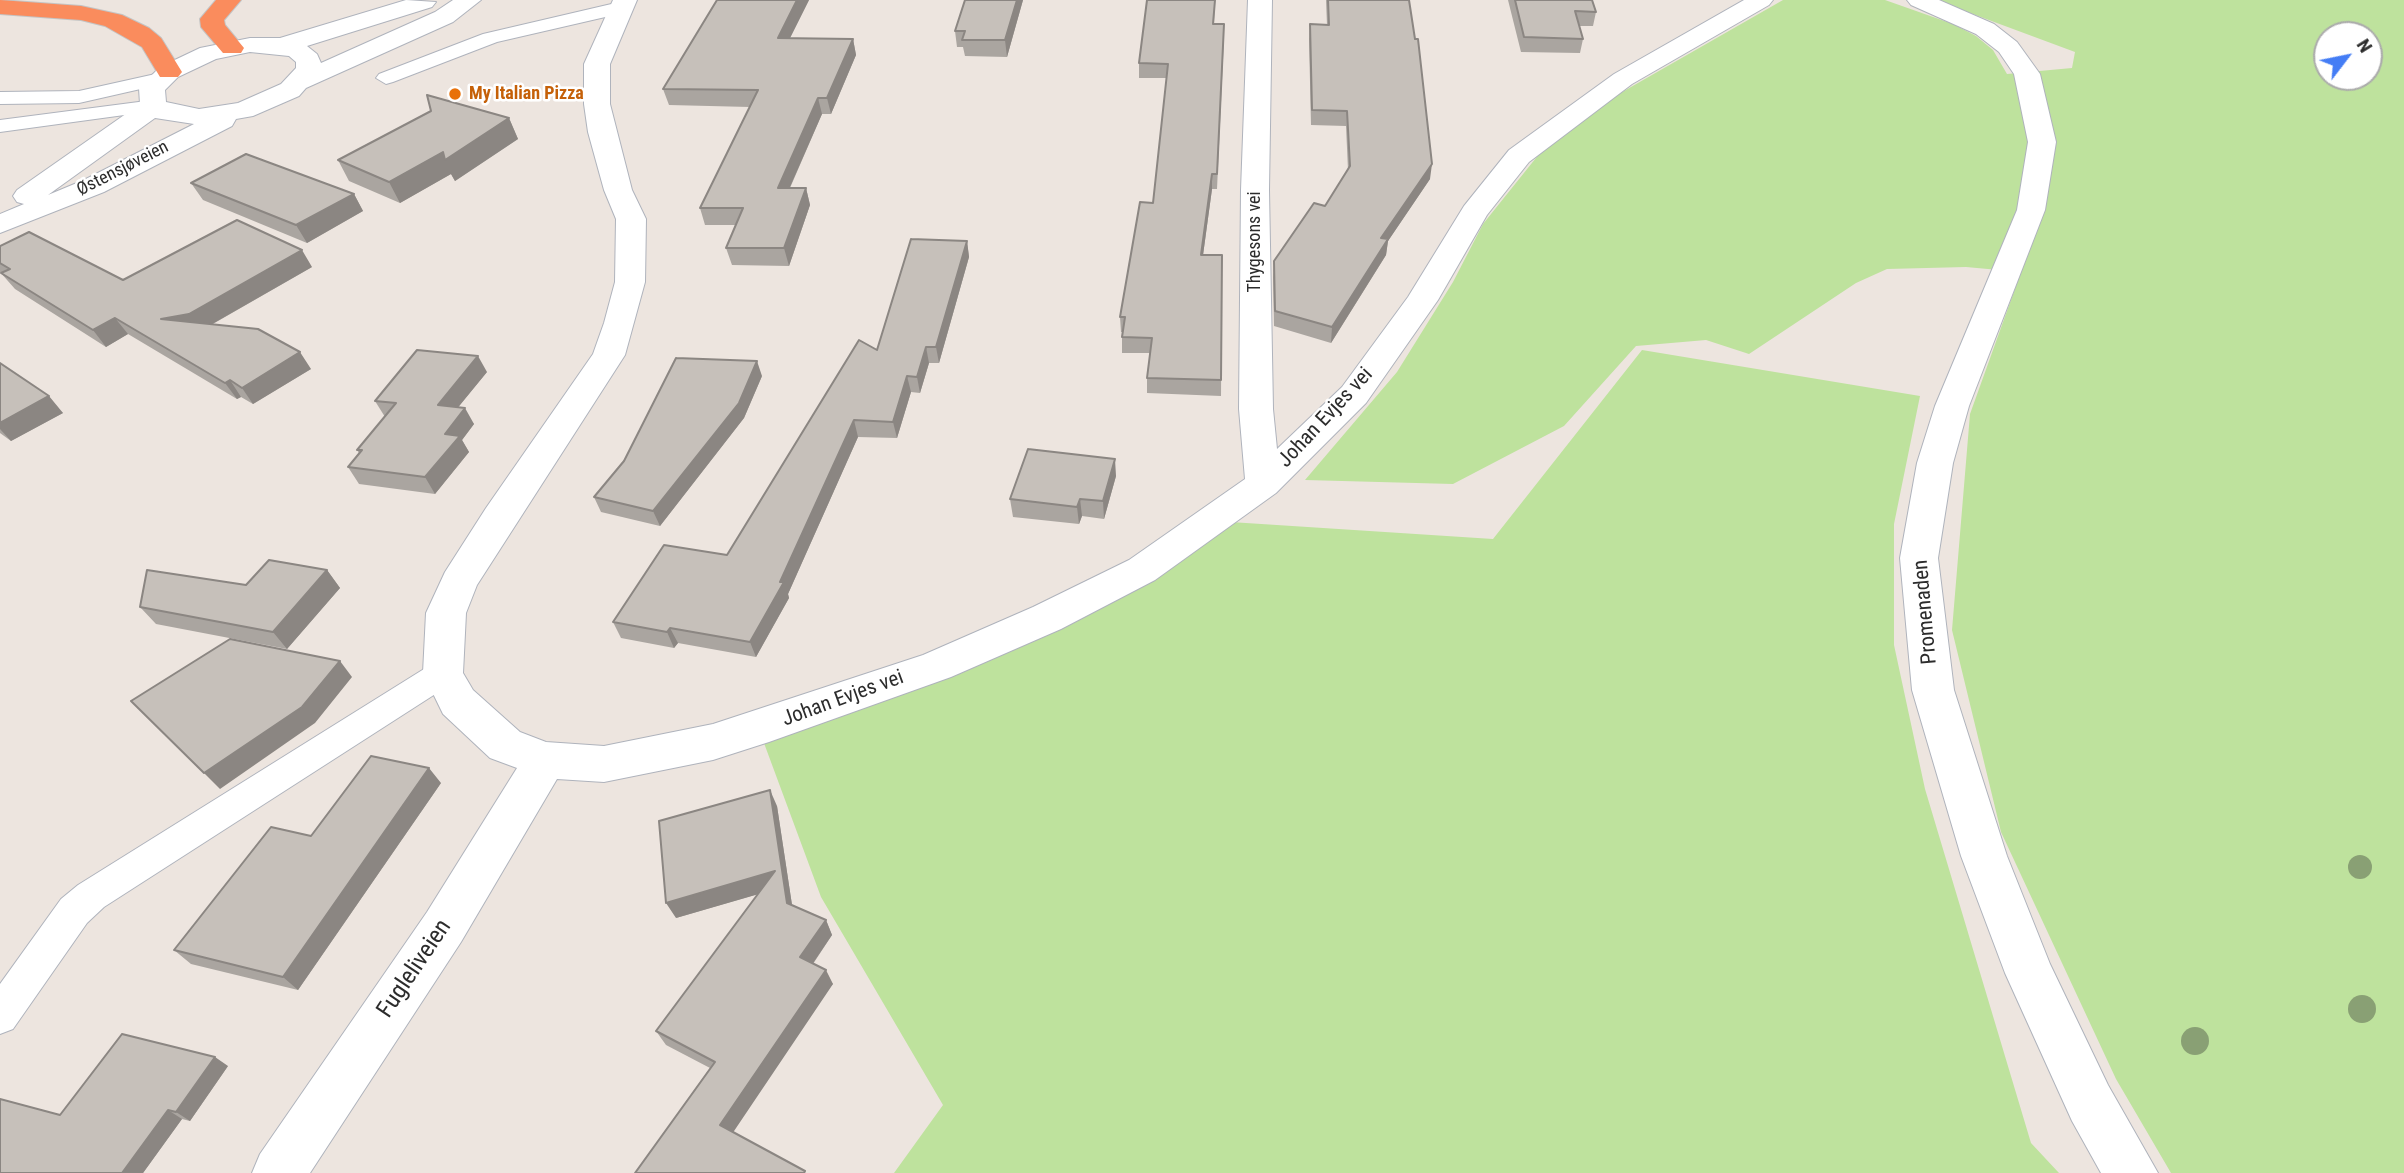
<!DOCTYPE html>
<html>
<head>
<meta charset="utf-8">
<style>
  body { margin:0 }
  #map { position:relative; width:2404px; height:1173px; overflow:hidden; background:#ede5df; font-family:"Roboto Condensed",sans-serif }
  canvas { display:block }
  .north { position:absolute; left:2313px; top:21px; width:70px; height:70px; box-sizing:border-box; background:#fff; border:2px solid #ababab; border-radius:50%; rotate:58deg; font-size:19px; font-weight:700; line-height:28px; text-align:center; color:#2c2c2c }
  .north::after { content:''; display:block; margin:auto; width:24px; height:32px; background:#447df5; clip-path:polygon(50% 0,100% 100%,50% 72%,0 100%) }
</style>
</head>
<body>
<div id="map">
<canvas width="2404" height="1173"></canvas>
<div class="north">N</div>
</div>
<script>
const ctx = document.querySelector('canvas').getContext('2d');
ctx.lineJoin = 'round';
function fillPath(path, color) { ctx.fillStyle = color; ctx.fill(path, 'evenodd'); }
const poly = rows => new Path2D(rows.map(r => 'M' + r).join(''));
function trace(path, color, width, dash) { ctx.strokeStyle = color; ctx.lineWidth = width; ctx.lineCap = dash ? 'butt' : 'round'; ctx.setLineDash(dash || []); ctx.stroke(path); }
function label(font, color, halo, rows, align = 'center') {
  ctx.font = font + ' "Roboto Condensed",sans-serif'; ctx.lineWidth = 5; ctx.setLineDash([]); ctx.textBaseline = 'middle'; ctx.strokeStyle = halo; ctx.fillStyle = color; for (const [text, x, y, turn = 0] of rows) {
    ctx.save(); ctx.translate(x, y); ctx.rotate((+turn || 0) * Math.PI / 180); ctx.textAlign = isNaN(turn) ? turn : align; if (halo) ctx.strokeText(text, 0, 0); ctx.fillText(text, 0, 0); ctx.restore();
  }
}
fillPath(poly([
  [1783,0,1885,0,1953,24,1976,36,1993,50,2007,74,2072,68,2075,52,1935,0,2404,0,2404,1173,2171,1173,2116,1079,2001,832,1952,630,1970,414,2021,272,1966,267,1887,269,1856,283,1749,354,1706,340,1636,346,1564,426,1453,484,1305,480,1397,372,1453,282,1483,224,1552,138,1596,107],
  [2327,35,2369,35,2369,77,2327,77],
  [1642,350,1920,396,1894,524,1894,645,1925,789,2031,1143,2059,1173,894,1173,943,1105,821,897,761,735,974,651,1215,521,1493,539]
]), '#bee29d');
const lane = poly([
  [620,2,629,8,627,12,497,42,393,82,386,84,376,78,379,74,483,34,620,2],
  [160,73,167,75,170,79,167,83,79,103,0,104,0,92,79,91,160,73],
  [154,100,164,106,161,110,0,132,0,120,154,100],
  [443,660,454,664,459,673,454,682,104,907,87,923,13,1029,0,1034,0,984,61,899,78,885,432,664,443,660]
]);
const street = poly([
  [613,0,637,0,610,64,610,104,632,190,646,219,645,282,625,355,477,585,466,613,463,673,473,690,520,732,546,742,604,746,713,724,923,655,1033,607,1129,560,1245,479,1239,409,1241,190,1248,0,1272,0,1269,190,1273,409,1277,449,1342,387,1408,297,1464,206,1509,150,1614,74,1744,0,1773,0,1769,5,1632,84,1529,162,1487,215,1438,300,1366,403,1276,493,1155,580,1061,629,951,677,769,742,713,760,604,782,557,779,461,942,310,1173,252,1173,260,1154,427,912,517,768,490,758,443,714,423,673,426,613,445,572,486,508,593,354,604,323,615,282,616,219,604,190,588,132,584,104,584,64,613,0],
  [1907,0,1939,0,1994,24,2017,42,2040,74,2056,142,2045,210,1969,406,1953,463,1938,558,1954,690,2007,856,2050,964,2108,1085,2158,1173,2101,1173,2072,1121,2005,973,1961,856,1912,690,1900,558,1917,463,1935,406,2017,210,2028,142,2014,74,1999,52,1976,34,1911,5,1907,0]
]);
const secondary = poly([
  [406,0,436,2,432,7,307,46,317,54,321,63,435,12,453,0,481,0,453,22,306,88,299,96,253,116,236,119,232,126,104,192,0,233,0,214,24,204,17,202,13,196,17,190,140,104,139,88,160,67,200,48,250,38,280,38,406,0],
  [250,52,289,56,296,62,296,68,281,84,238,103,199,109,166,102,165,90,178,77,216,59,250,52],
  [155,118,194,124,84,180,48,195,155,118]
]);
const highway = poly([
  [0,0,81,6,122,15,149,28,161,38,182,72,178,77,160,77,142,47,105,26,81,20,0,14,0,0],
  [216,0,241,0,224,20,225,25,244,48,241,53,223,53,201,27,200,19,216,0]
]);
trace(lane, '#afb3bc', 2);
trace(street, '#afb3bc', 2);
trace(secondary, '#afb3bc', 2);
trace(highway, '#c4c4c4', 2);
fillPath(lane, '#fff');
fillPath(street, '#fff');
fillPath(secondary, '#fff');
fillPath(highway, '#fa8c5d');
ctx.fillStyle = '#89a074';
for (const [x, y, r] of [
  [2360,867,12],
  [2362,1009,14],
  [2195,1041,14]
]) { ctx.beginPath(); ctx.arc(x, y, r, 0, 2 * Math.PI); ctx.fill(); }
fillPath(poly([
  [717,0,809,0,790,38,853,39,856,55,831,114,822,114,790,188,806,188,810,205,789,266,732,265,726,248,736,225,705,225,700,208,750,107,669,105,663,89],
  [965,0,1023,0,1007,57,965,56,963,47,957,47,955,31],
  [1147,0,1215,0,1214,24,1224,38,1217,189,1212,189,1203,255,1222,255,1221,396,1147,393,1147,378,1150,353,1122,353,1122,332,1121,332,1120,317,1153,203,1167,78,1139,78,1139,63],
  [1326,0,1409,0,1430,179,1388,241,1386,255,1331,343,1274,326,1273,277,1274,261,1325,206,1348,170,1346,126,1311,125,1309,39,1310,24,1327,25],
  [1508,0,1592,0,1596,12,1593,26,1579,26,1583,39,1580,53,1521,52],
  [509,118,518,139,455,181,451,174,400,203,349,181,338,160],
  [191,183,354,194,363,211,307,243,203,200],
  [967,241,969,257,939,363,929,363,920,393,911,392,897,438,858,437,788,594,789,598,756,657,678,643,674,648,621,638,613,622,727,555,877,350],
  [0,246,123,280,312,267,211,325,311,369,253,404,241,397,237,399,128,334,106,347,15,289,0,272],
  [0,363,63,413,11,441,0,433],
  [487,372,458,407,474,424,462,440,469,452,435,494,359,484,348,467,359,453,357,450,385,417,375,401],
  [762,376,744,418,660,526,601,512,594,497],
  [1116,476,1104,519,1082,516,1079,524,1013,517,1010,499],
  [327,570,340,588,287,649,156,624,140,607],
  [441,783,298,990,191,964,174,950,311,836],
  [777,806,792,905,826,920,832,935,813,964,833,984,635,1173,710,1068,666,1045,656,1031,758,894,676,918],
  [228,1066,190,1121,182,1119,143,1173,0,1173,60,1115]
]), '#aaa5a0');
fillPath(poly([
  [797,0,809,0,782,54,778,38],
  [1017,0,1023,0,1007,57,1005,40],
  [853,39,856,55,831,114,827,98],
  [818,98,822,114,782,205,778,188],
  [509,118,518,139,455,181,451,174,400,203,389,182,443,152],
  [1432,164,1430,179,1388,241,1386,255,1331,343,1332,327,1381,238],
  [1212,174,1212,189,1201,270,1201,255],
  [806,188,810,205,789,266,784,248],
  [354,194,363,211,307,243,296,225],
  [967,241,969,257,939,363,936,347],
  [302,250,312,267,200,331,161,319],
  [115,318,128,334,106,347,93,330],
  [926,347,929,363,920,393,917,377],
  [300,352,311,369,253,404,242,388],
  [478,356,487,372,447,421,438,405],
  [757,361,762,376,744,418,660,526,653,511],
  [907,376,911,392,897,438,893,422],
  [230,380,241,397,237,399,225,383],
  [49,396,63,413,11,441,0,429,0,423],
  [465,408,474,424,462,440,469,452,435,494,425,477,445,434],
  [854,420,858,437,788,594,789,598,756,657,750,642,780,582],
  [1115,459,1116,476,1104,519,1103,501],
  [1080,499,1082,516,1079,524,1077,507],
  [327,570,340,588,287,649,273,632],
  [670,628,678,643,674,648,667,632],
  [340,661,352,677,315,723,220,789,204,773],
  [429,768,441,783,298,990,283,977],
  [770,790,777,806,794,918,787,903],
  [775,871,783,887,676,918,666,903],
  [826,920,832,935,807,972,800,957],
  [826,970,833,984,730,1137,720,1125],
  [215,1057,228,1066,190,1121,176,1112],
  [168,1110,182,1119,143,1173,122,1173]
]), '#8b8682');
const building = poly([
  [717,0,797,0,778,38,853,39,827,98,818,98,778,188,806,188,784,248,726,248,743,208,700,208,758,90,663,89,717,0],
  [965,0,1017,0,1005,40,962,40,965,31,955,31,965,0],
  [1147,0,1215,0,1213,24,1224,24,1217,174,1212,174,1201,255,1222,255,1221,380,1147,378,1152,338,1122,337,1125,317,1120,317,1140,202,1153,203,1168,64,1139,63,1147,0],
  [1328,0,1409,0,1415,39,1418,39,1432,164,1381,238,1388,239,1332,327,1275,311,1274,261,1314,203,1325,206,1350,166,1347,111,1312,110,1310,24,1329,25,1328,0],
  [1515,0,1592,0,1596,12,1575,11,1583,39,1524,37,1515,0],
  [427,95,509,118,445,160,443,152,389,182,338,160,431,111,427,95],
  [246,154,354,194,296,225,191,183,246,154],
  [237,220,302,250,189,314,161,319,258,329,300,352,242,388,230,380,225,383,115,318,93,330,1,273,10,269,0,263,0,246,29,232,123,280,237,220],
  [911,239,967,241,936,347,926,347,917,377,907,376,893,422,854,420,780,582,784,582,750,642,670,628,667,632,613,622,664,545,727,555,859,340,877,350,911,239],
  [417,350,478,356,438,405,465,408,445,434,460,436,425,477,348,467,362,450,357,450,396,403,375,401,417,350],
  [676,358,757,361,739,403,653,511,594,497,624,461,676,358],
  [0,363,49,396,0,423,0,363],
  [1028,449,1115,459,1103,501,1080,499,1077,507,1010,499,1028,449],
  [269,560,327,570,273,632,140,607,147,570,246,585,269,560],
  [230,639,340,661,302,707,204,773,131,701,230,639],
  [371,756,429,768,283,977,174,950,271,827,311,836,371,756],
  [770,790,787,903,826,920,800,957,826,970,720,1125,805,1171,804,1173,635,1173,715,1062,656,1031,775,871,666,903,659,821,770,790],
  [122,1034,215,1057,176,1112,168,1110,122,1173,0,1173,0,1099,60,1115,122,1034]
]);
fillPath(building, '#c6c0ba');
trace(building, '#8b8682', 2);
for (const [x, y, r, color] of [
  [455,94,7,"#e8710a"]
]) { const dot = new Path2D(); dot.arc(x, y, r, 0, 2 * Math.PI); ctx.fillStyle = color; ctx.fill(dot); trace(dot, '#fff', 2.5); }
label('bold 18px', '#c56008', '#fff', [
  ["My Italian Pizza",469,94]
], 'left');
label('18px', '#2c2c2c', '#fff', [
  ["Østensjøveien",123,169,-27],
  ["Thygesons vei",1255,242,-90]
]);
label('21px', '#2c2c2c', '#fff', [
  ["Johan Evjes vei",1326,418,-47],
  ["Promenaden",1926,612,-95],
  ["Johan Evjes vei",843,699,-20]
]);
label('24px', '#2c2c2c', '#fff', [
  ["Fugleliveien",415,969,-56]
]);
</script>
</body>
</html>
